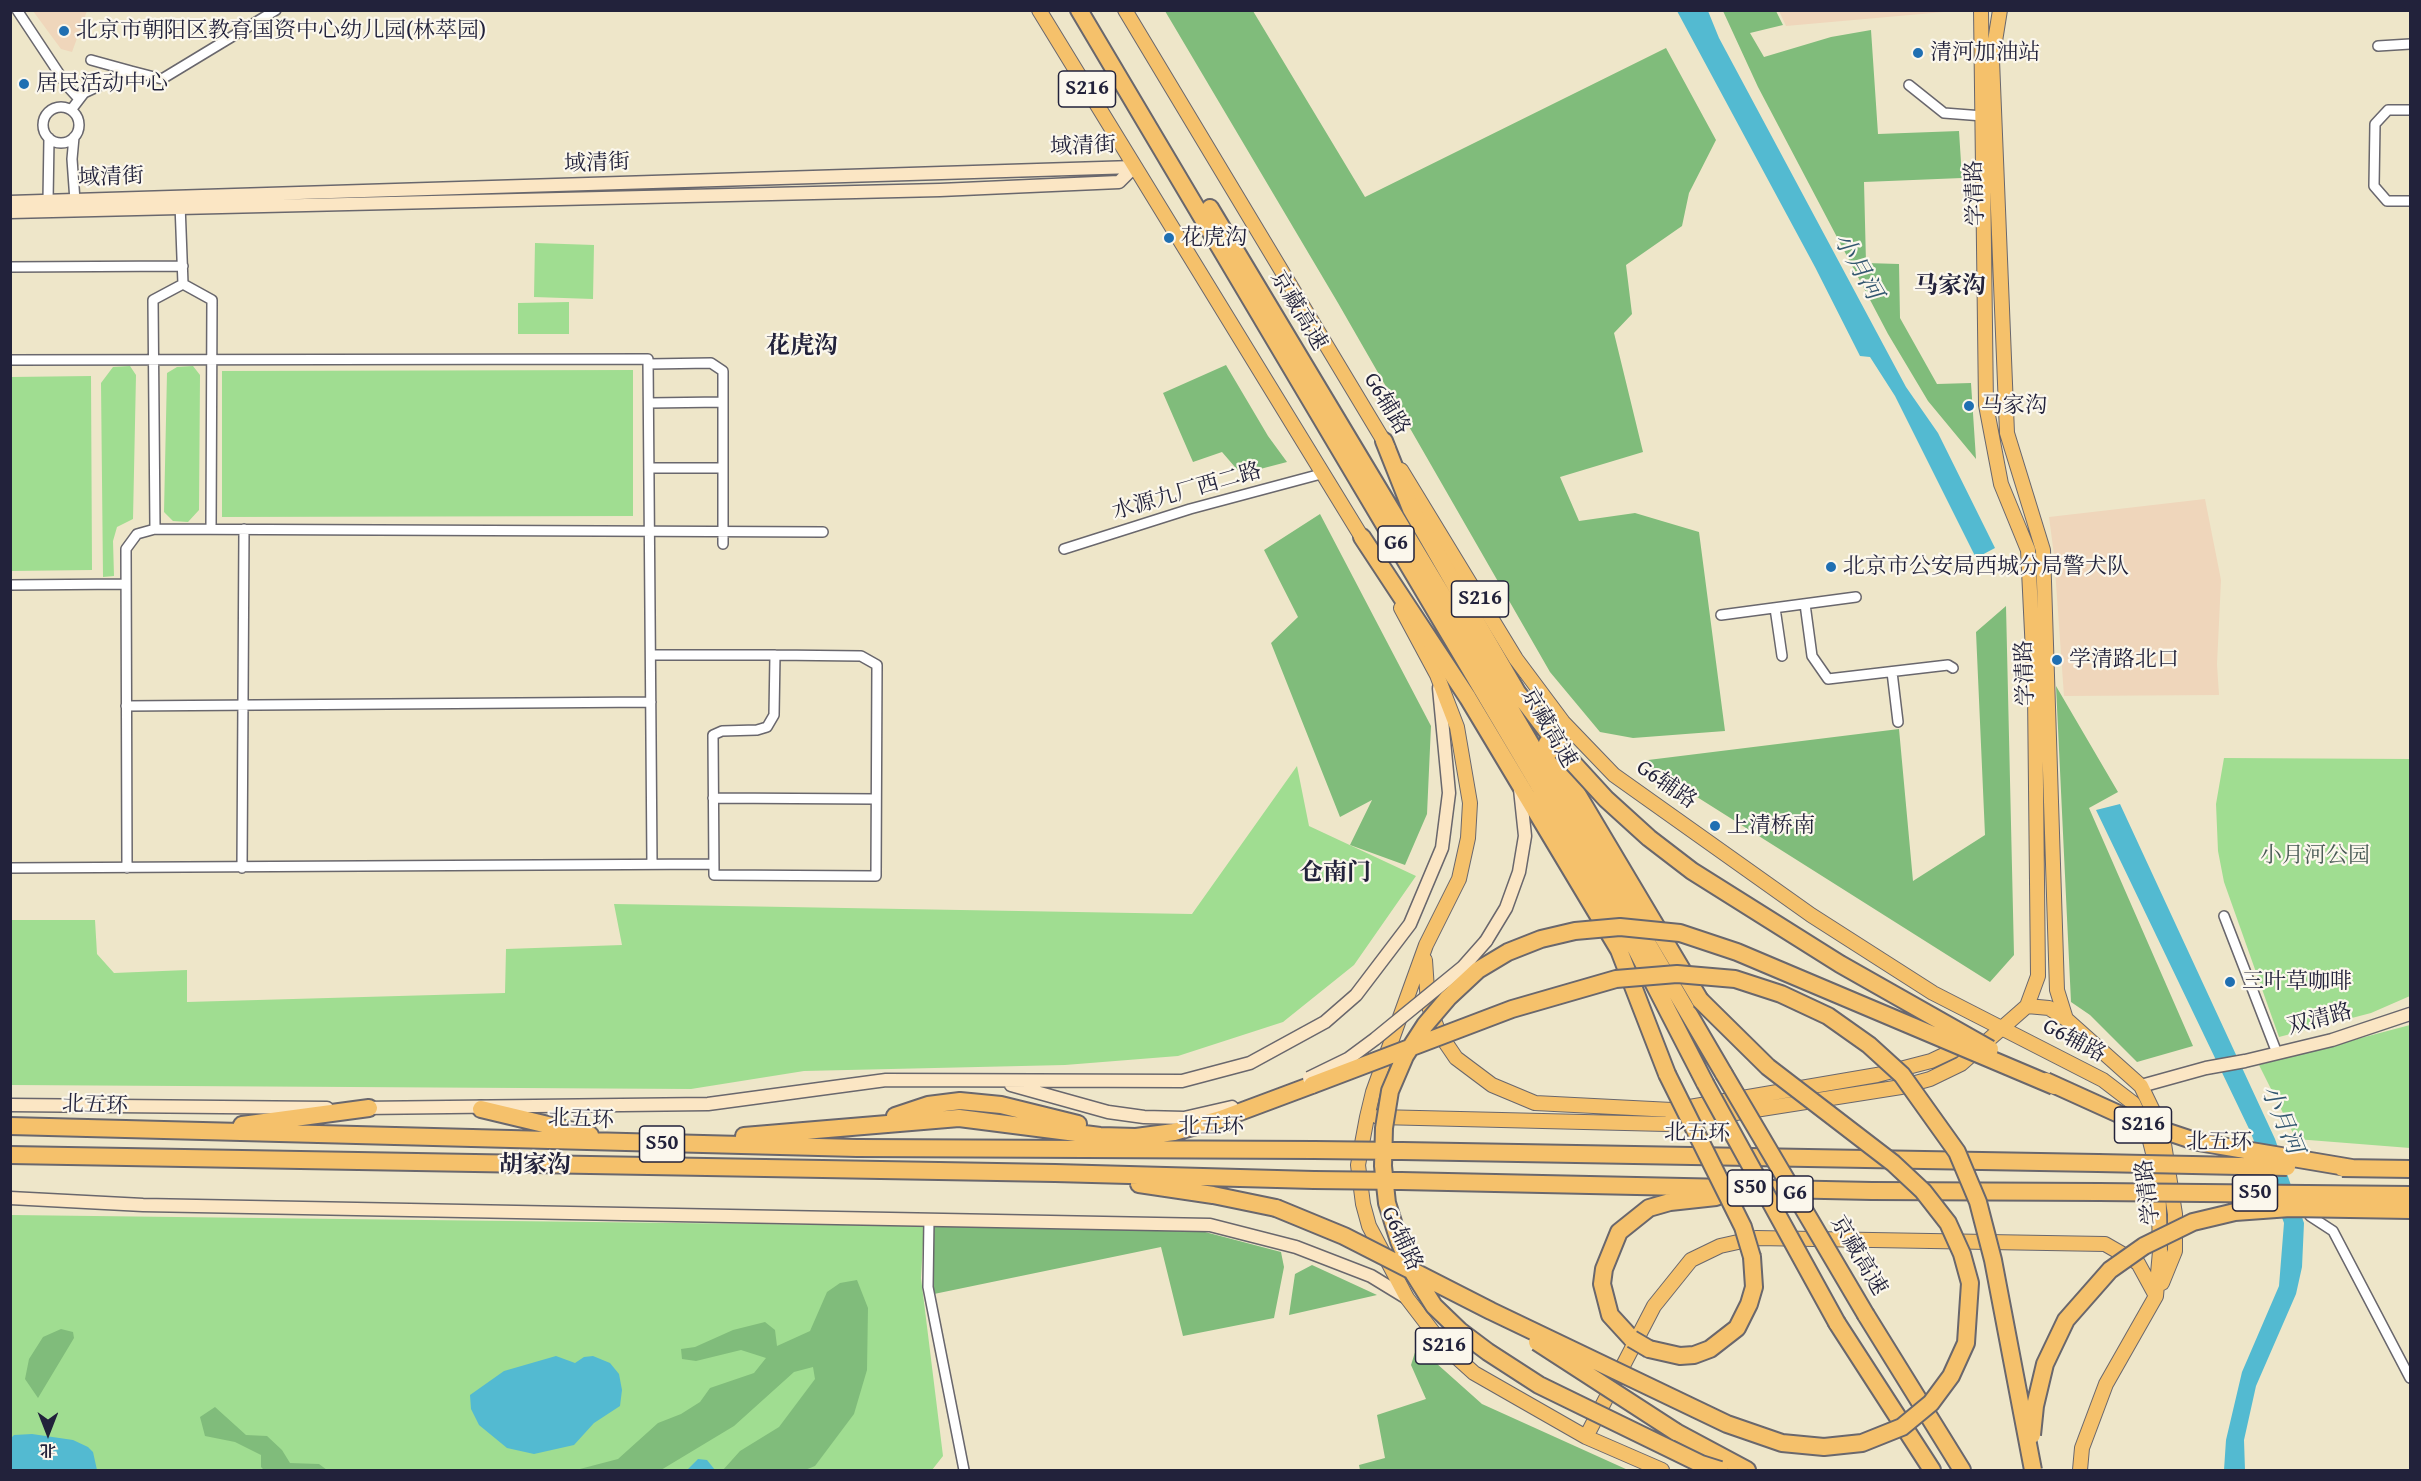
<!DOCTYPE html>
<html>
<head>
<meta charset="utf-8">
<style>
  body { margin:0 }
  #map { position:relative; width:2421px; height:1481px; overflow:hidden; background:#eee6c9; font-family:"Gentium Book Plus","Noto Serif SC",serif }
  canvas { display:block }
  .frame { position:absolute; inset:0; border:12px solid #22223b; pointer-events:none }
  .north { position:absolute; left:18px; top:1403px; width:60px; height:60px; -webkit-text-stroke:4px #fbf7ec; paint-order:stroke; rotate:180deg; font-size:16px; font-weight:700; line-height:24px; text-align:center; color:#22223b }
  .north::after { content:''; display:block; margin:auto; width:21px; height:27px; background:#22223b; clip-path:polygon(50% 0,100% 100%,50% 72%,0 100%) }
</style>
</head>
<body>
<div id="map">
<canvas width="2421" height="1481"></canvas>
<div class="frame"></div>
<div class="north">北</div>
</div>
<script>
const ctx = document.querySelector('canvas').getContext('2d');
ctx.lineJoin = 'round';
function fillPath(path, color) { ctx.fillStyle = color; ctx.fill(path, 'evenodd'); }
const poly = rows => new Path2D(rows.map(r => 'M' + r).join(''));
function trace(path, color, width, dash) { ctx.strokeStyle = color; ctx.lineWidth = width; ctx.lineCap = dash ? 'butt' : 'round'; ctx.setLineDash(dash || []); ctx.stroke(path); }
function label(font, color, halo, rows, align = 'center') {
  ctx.font = font + ' "Gentium Book Plus","Noto Serif SC",serif'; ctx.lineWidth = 4.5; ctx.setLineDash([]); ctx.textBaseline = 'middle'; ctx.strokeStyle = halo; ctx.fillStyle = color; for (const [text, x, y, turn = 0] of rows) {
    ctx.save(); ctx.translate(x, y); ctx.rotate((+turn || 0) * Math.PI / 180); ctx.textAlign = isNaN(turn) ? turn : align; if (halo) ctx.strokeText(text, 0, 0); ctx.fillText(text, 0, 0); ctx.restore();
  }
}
fillPath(poly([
  [33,11,87,11,72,52,61,49],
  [1779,11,1955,11,1786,26],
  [2205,499,2221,580,2217,664,2219,695,2064,696,2054,555,2049,517]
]), '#efd6bb');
fillPath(poly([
  [535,243,594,245,593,299,534,297],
  [569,302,569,334,518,334,518,303],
  [130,366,136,375,133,519,117,527,113,541,114,576,103,577,101,383,113,367],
  [193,366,200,375,199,510,188,522,173,521,164,512,167,373,177,367],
  [633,370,633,516,222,517,222,371],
  [91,376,92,570,11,571,11,377],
  [2224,758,2410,759,2410,996,2371,1013,2279,1037,2224,882,2218,851,2216,804],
  [1297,766,1309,826,1416,876,1354,965,1283,1022,1178,1056,1065,1065,804,1071,691,1089,11,1085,11,920,95,920,97,954,114,973,187,970,187,1002,505,993,506,949,622,945,614,904,1192,914],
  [2410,1025,2410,1148,2296,1139,2259,1065],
  [11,1215,924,1226,921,1278,943,1456,932,1470,11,1470]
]), '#a0dd91');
fillPath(poly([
  [1165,11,1253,11,1365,197,1666,48,1716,140,1689,193,1682,226,1626,265,1632,314,1614,333,1643,452,1560,477,1579,521,1635,513,1699,532,1725,731,1633,738,1600,732,1550,672,1338,303],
  [1723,11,1776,11,1783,25,1750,33,1764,57,1831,37,1871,30,1878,134,1959,131,1962,178,1864,182,1866,263,1899,264,1900,318,1937,384,1971,383,1976,459,1928,401,1888,334,1758,87],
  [1226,365,1268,436,1287,462,1241,474,1222,452,1193,462,1163,393],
  [1320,514,1431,726,1427,814,1405,865,1350,845,1372,800,1340,817,1271,643,1298,617,1264,550],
  [2006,606,2014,955,1990,982,1640,761,1899,729,1913,881,1985,835,1976,632],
  [2056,686,2118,792,2089,808,2193,1046,2137,1062,2090,1015,2071,1002],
  [937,1223,1205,1232,1281,1252,1284,1267,1274,1318,1183,1336,1161,1247,934,1294,933,1228],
  [1312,1265,1377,1295,1289,1315,1295,1274],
  [857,1280,868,1308,867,1370,854,1414,815,1466,805,1470,723,1470,740,1451,779,1427,815,1379,813,1367,794,1372,734,1426,661,1470,576,1470,618,1459,658,1423,681,1414,700,1402,710,1388,754,1373,766,1358,741,1350,696,1361,682,1359,681,1349,695,1347,733,1330,765,1322,775,1330,777,1346,810,1331,827,1292,840,1283],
  [61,1329,73,1332,74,1338,38,1398,25,1379,29,1359,43,1337],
  [1417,1346,1482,1404,1628,1470,1360,1470,1359,1465,1385,1458,1377,1415,1426,1399,1411,1365],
  [215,1407,246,1435,267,1436,282,1450,290,1463,319,1464,327,1470,264,1470,261,1467,261,1455,235,1442,205,1436,200,1417]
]), '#80bc7b');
fillPath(poly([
  [1677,11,1708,11,1719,38,1906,387,1938,433,1995,548,1976,558,1895,396,1870,357,1860,356,1815,267],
  [2120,804,2275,1139,2304,1223,2302,1267,2296,1294,2256,1386,2244,1440,2245,1470,2224,1470,2226,1440,2242,1372,2279,1286,2284,1223,2251,1133,2096,810],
  [556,1356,575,1363,584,1357,593,1356,610,1363,619,1374,622,1390,620,1406,594,1423,574,1445,534,1454,507,1448,479,1425,471,1409,470,1395,504,1371],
  [32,1434,73,1440,88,1447,93,1452,97,1470,11,1470,11,1438,14,1435],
  [698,1459,707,1460,715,1470,687,1470]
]), '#53bad1');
const street = poly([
  [17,10,68,87,79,99],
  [2378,46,2410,44],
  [91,60,131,71],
  [1909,85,1944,113,1983,116],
  '43 125a18 18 0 1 1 36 0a18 18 0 1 1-36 0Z',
  [71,110,84,93,131,71,162,79,276,10],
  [2410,110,2388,110,2375,124,2374,186,2387,201,2410,201],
  [74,137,72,159,75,201],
  [48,201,49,138],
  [180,204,183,284],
  [10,267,183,266],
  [183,284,212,300,211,529],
  [10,360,648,359,652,864],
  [649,364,711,363,723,371,723,544],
  [649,403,723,402],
  [649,468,723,468],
  [155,529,153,300,183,284],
  [1064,549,1190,509,1321,474],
  [10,585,126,584],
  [1805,604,1812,656,1828,679,1948,665,1953,668],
  [1775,608,1782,656],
  [1721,615,1856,597],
  [651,655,775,655,861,656,877,665,876,876,714,875,713,735,722,731,757,730,767,727,774,715,775,655],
  [1892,672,1898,722],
  [126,706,651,702],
  [713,798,876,799],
  [10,868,714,864],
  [127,868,126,549,137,534,155,529,823,532],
  [242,868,244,529],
  [2224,916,2277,1053],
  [2310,1216,2333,1231,2410,1378],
  [929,1219,928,1287,964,1470]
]);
const secondary = poly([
  [10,202,1134,167],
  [10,212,940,190,1119,182,1134,167],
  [1486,941,1506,908,1519,872,1525,836,1520,789],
  [1011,1085,1108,1112,1144,1117,1184,1118,1232,1107],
  [2141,1086,2206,1068,2245,1061,2332,1040,2410,1014],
  [10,1105,327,1108],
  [362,1108,708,1104,886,1080,1182,1081,1250,1063,1325,1022,1356,995,1410,924,1442,848,1449,793,1439,688],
  [10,1198,143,1205,1210,1225,1296,1247,1371,1276,1407,1298]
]);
const primary = poly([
  [1039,10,1366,544],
  [1125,10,1388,448],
  [2000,10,1992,60,2007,433,2043,550,2057,990,2066,1019,2141,1086,2154,1113,2164,1144,2175,1214,2175,1251,2162,1283],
  [1401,470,1516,659,1563,722,1614,775,1811,915,1933,993,2103,1080,2133,1103,2149,1137,2158,1173,2160,1251,2156,1296,2106,1384,2082,1448,2080,1470],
  [1401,608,1437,675,1457,727,1470,803,1468,838,1459,879,1426,945,1373,1092,1367,1117,1358,1165,1363,1204,1369,1226,1407,1298,1443,1345,1474,1373,1586,1437,1662,1470],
  [1425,960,1428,1004,1439,1033,1456,1058,1492,1085,1535,1103,1672,1110,1877,1075,1931,1061,1967,1044],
  [2027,1006,2049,1008,2066,1019],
  [1378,1117,1666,1124,1901,1087,1930,1079,1961,1064,2027,1006,2038,976,2035,694,2028,550,2001,484,1986,405,1981,10],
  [1586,1437,1654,1306,1691,1260,1720,1246,1756,1238,2105,1244,2138,1263,2156,1296]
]);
const highway = poly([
  [1079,10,1636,949,1705,1083],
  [1210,208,1494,681,1724,1074],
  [1384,441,1411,509,1517,692,1562,751],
  [1362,537,1468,698,1619,950,1667,1074],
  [1547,743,1700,1000],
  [481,1109,590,1135],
  [895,1116,928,1105,960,1101,1001,1105,1078,1124],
  [242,1125,369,1108],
  [10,1126,857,1148,1314,1150],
  [744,1136,959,1118,1100,1136,1136,1137,1174,1132,1221,1119,1312,1085],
  [1402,1151,2098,1163],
  [10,1155,1055,1173,1314,1180],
  [1401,1181,1872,1191,2099,1192],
  [1139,1184,1213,1195,1276,1208],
  [1866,1315,1962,1470],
  [1837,1323,1932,1470],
  [1632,1339,1610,1315,1602,1284,1604,1269,1619,1232,1649,1208,1670,1202,1716,1197],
  [1649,1349,1680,1356,1694,1355,1710,1349,1737,1328,1749,1304,1754,1287,1752,1257],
  [1676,1432,1747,1470]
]);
trace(street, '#69676d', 12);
trace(secondary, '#69676d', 15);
trace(primary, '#69676d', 16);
trace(highway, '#69676d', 20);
trace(street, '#fff', 9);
trace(secondary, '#fbe6c4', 12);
trace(primary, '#f5c16b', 14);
trace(highway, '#f5c16b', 16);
const secondaryBridge = poly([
  [1309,1078,1348,1059,1375,1039,1463,967,1486,941]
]);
const highwayBridge = poly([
  [1562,751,1606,799,1649,838,1692,871,1840,964,1990,1049],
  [1667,1074,1743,1227,1752,1257],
  [1724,1074,1866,1315],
  [2046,1081,2132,1120,2198,1142,2352,1168],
  [1705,1083,1837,1323],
  [1312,1085,1512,1009,1616,979,1677,974,1735,979,1781,994,1828,1016,1869,1045,1902,1075,1957,1152,1978,1202,1993,1260,2033,1470],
  [1314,1150,1402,1151],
  [2098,1163,2287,1167],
  [2342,1168,2410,1169],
  [1314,1180,1401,1181],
  [2099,1192,2410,1195],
  [1276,1208,1344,1236,1491,1311,1727,1424,1782,1443,1824,1447,1862,1443,1902,1427,1931,1403,1951,1376,1966,1343,1970,1283,1962,1254,1948,1223,1923,1191,1893,1163,1768,1067,1700,1000],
  [1632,1339,1649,1349],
  [1537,1342,1676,1432],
  [2032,1435,2035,1406,2045,1364,2066,1320,2110,1270,2144,1246,2193,1222,2235,1212,2290,1208,2410,1210],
  [1720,1470,1701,1464,1539,1385,1488,1352,1460,1331,1434,1306,1412,1271,1399,1241,1387,1203,1383,1166,1384,1128,1390,1091,1405,1056,1425,1025,1448,998,1478,970,1508,952,1541,939,1575,931,1620,927,1680,933,1737,952,2054,1086]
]);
trace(secondaryBridge, '#69676d', 15, []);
trace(highwayBridge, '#69676d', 20, []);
trace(secondaryBridge, '#fbe6c4', 12);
trace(highwayBridge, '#f5c16b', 16);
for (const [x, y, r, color] of [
  [64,31,6,"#1f6fb2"],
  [1918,53,6,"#1f6fb2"],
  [24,84,6,"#1f6fb2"],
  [1169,238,6,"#1f6fb2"],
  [1969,406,6,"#1f6fb2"],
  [1831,567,6,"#1f6fb2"],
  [2057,660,6,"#1f6fb2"],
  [1715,826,6,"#1f6fb2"],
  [2230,982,6,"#1f6fb2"]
]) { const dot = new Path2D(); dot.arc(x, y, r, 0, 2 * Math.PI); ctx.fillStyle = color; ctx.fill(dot); trace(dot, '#fbf7ec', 2); }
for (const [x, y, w] of [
  [1087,89,57],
  [1396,544,36],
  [1480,599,57],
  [2143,1125,57],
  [662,1144,45],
  [1750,1188,45],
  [2255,1193,45],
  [1795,1194,36],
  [1444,1346,57]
]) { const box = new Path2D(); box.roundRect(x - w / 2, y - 18, w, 36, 4.5); ctx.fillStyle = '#fbf7ec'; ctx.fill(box); trace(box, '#22223b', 1.5); }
label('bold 21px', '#22223b', null, [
  ["S216",1087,89],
  ["G6",1396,544],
  ["S216",1480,599],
  ["S216",2143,1125],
  ["S50",662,1144],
  ["S50",1750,1188],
  ["S50",2255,1193],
  ["G6",1795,1194],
  ["S216",1444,1346]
]);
label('22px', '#22223b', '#fbf7ec', [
  ["北京市朝阳区教育国资中心幼儿园(林萃园)",76,31],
  ["清河加油站",1930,53],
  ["居民活动中心",36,84],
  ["花虎沟",1181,238],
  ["马家沟",1981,406],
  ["北京市公安局西城分局警犬队",1843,567],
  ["学清路北口",2069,660],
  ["上清桥南",1727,826],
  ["三叶草咖啡",2242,982]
], 'left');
label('22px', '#22223b', '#fbf7ec', [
  ["域清街",1083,147,-2],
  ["域清街",597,164,-2],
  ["域清街",111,178,-2],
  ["学清路",1976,193,-92],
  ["京藏高速",1298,311,59],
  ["G6辅路",1386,404,59],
  ["水源九厂西二路",1187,492,-16],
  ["学清路",2026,673,-92],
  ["京藏高速",1548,728,60],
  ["G6辅路",1666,785,35],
  ["双清路",2320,1020,-15],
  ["G6辅路",2074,1041,28],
  ["北五环",95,1106,2],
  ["北五环",581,1120,2],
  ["北五环",1211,1127],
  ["北五环",1697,1134,1],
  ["北五环",2219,1143,1],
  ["学清路",2149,1192,-97],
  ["G6辅路",1401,1239,65],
  ["京藏高速",1858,1256,59]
]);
label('22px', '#485a55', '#fbf7ec', [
  ["小月河公园",2315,856]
]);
label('italic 24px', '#335770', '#fbf7ec', [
  ["小月河",1857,267,60],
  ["小月河",2281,1120,67]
]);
label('bold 24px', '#22223b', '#fbf7ec', [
  ["马家沟",1950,287],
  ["花虎沟",802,347],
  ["仓南门",1335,874],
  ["胡家沟",535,1166]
]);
</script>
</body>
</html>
